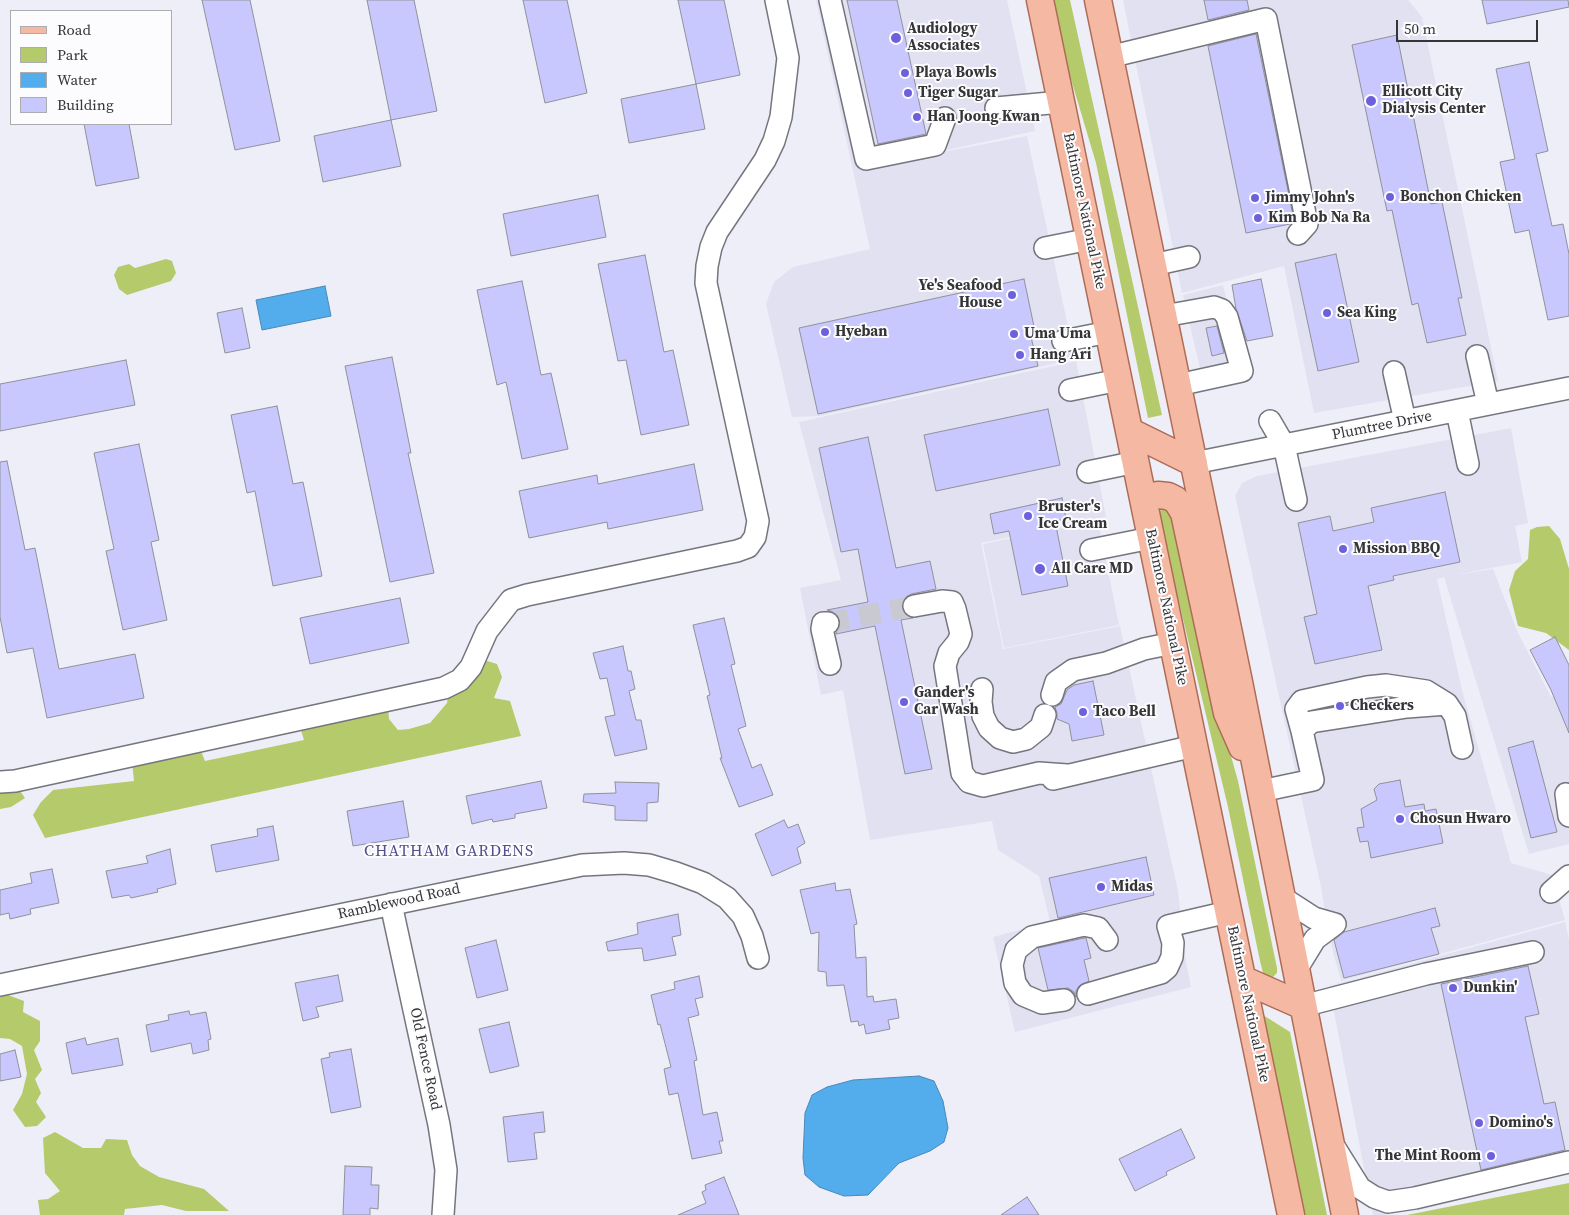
<!DOCTYPE html>
<html>
<head>
<meta charset="utf-8">
<style>
  body { margin:0 }
  #map { position:relative; width:1569px; height:1215px; overflow:hidden; background:#eeeef8; font-family:"Source Serif 4",serif }
  canvas { display:block }
  .legend { position:absolute; left:10px; top:10px; width:162px; height:115px; box-sizing:border-box; background:#fcfcfe; border:1px solid #acacaf; margin:0; padding:6px 9px; list-style:none; font-size:15px; color:#353538 }
  .legend li { display:flex; align-items:center; gap:10px; height:25px }
  .legend b { width:25px; border:1px solid #acacaf }
  .scale { position:absolute; left:1396px; top:20px; width:142px; height:22px; box-sizing:border-box; border:2px solid #353538; border-top:0; padding-left:6px; font-size:15px; line-height:18px; white-space:nowrap; color:#353538; -webkit-text-stroke:4px #fcfcfe; paint-order:stroke }
</style>
</head>
<body>
<div id="map">
<canvas width="1569" height="1215"></canvas>
<ul class="legend">
<li><b style="height:6px;background:#f5b9a3"></b>Road</li>
<li><b style="height:14px;background:#b5ca6b"></b>Park</li>
<li><b style="height:14px;background:#53acec"></b>Water</li>
<li><b style="height:14px;background:#c8c8ff"></b>Building</li>
</ul>
<div class="scale">50 m</div>
</div>
<script>
const ctx = document.querySelector('canvas').getContext('2d');
ctx.lineJoin = 'round';
function fillPath(path, color) { ctx.fillStyle = color; ctx.fill(path, 'evenodd'); }
const poly = rows => new Path2D(rows.map(r => 'M' + r).join(''));
function trace(path, color, width, dash) { ctx.strokeStyle = color; ctx.lineWidth = width; ctx.lineCap = dash ? 'butt' : 'round'; ctx.setLineDash(dash || []); ctx.stroke(path); }
function label(font, color, halo, rows, align = 'center') {
  ctx.font = font + ' "Source Serif 4",serif'; ctx.lineWidth = 4; ctx.setLineDash([]); ctx.textBaseline = 'middle'; ctx.strokeStyle = halo; ctx.fillStyle = color; for (const [text, x, y, turn = 0] of rows) {
    ctx.save(); ctx.translate(x, y); ctx.rotate((+turn || 0) * Math.PI / 180); ctx.textAlign = isNaN(turn) ? turn : align; if (halo) ctx.strokeText(text, 0, 0); ctx.fillText(text, 0, 0); ctx.restore();
  }
}
fillPath(poly([
  [816,0,1007,0,1035,131,905,159,1027,136,1075,359,819,416,792,417,766,304,774,282,793,267,870,249],
  [1123,0,1408,0,1422,17,1498,381,1314,413,1284,266,1182,293],
  [1223,285,1244,368,1202,377,1183,295],
  [1076,361,1106,517,981,543,1003,649,1120,626,1178,891,1186,962,1191,987,1015,1032,993,937,1050,922,1039,876,998,850,992,821,870,840,843,690,821,695,800,588,841,580,799,422],
  [1511,428,1528,523,1515,526,1522,562,1455,575,1493,569,1518,633,1551,697,1569,689,1569,844,1529,854,1444,577,1437,579,1462,690,1511,863,1552,875,1565,920,1341,981,1329,937,1321,887,1235,496,1242,483,1257,476],
  [1098,520,1119,625,1004,648,983,544],
  [1565,922,1569,940,1569,1174,1383,1215,1373,1215,1329,986]
]), '#e1e1f2');
fillPath(poly([
  [1053,0,1070,0,1162,415,1148,418,1096,163,1065,59],
  [166,259,172,261,176,273,171,281,127,295,119,289,114,275,118,267,129,264,135,268],
  [1168,508,1174,513,1218,710,1238,781,1277,968,1277,973,1273,977,1266,976,1263,973,1260,961,1228,807,1160,523,1159,512,1162,509],
  [1549,526,1560,539,1569,569,1569,650,1546,633,1518,626,1509,590,1515,571,1528,559,1530,530,1537,527],
  [468,655,497,664,502,677,494,698,510,701,521,736,45,838,33,815,41,802,53,790,134,781,132,762,199,746,205,761,304,740,300,727,387,695,389,719,398,730,409,729,430,723,447,703,451,678],
  [18,788,25,798,11,807,0,809,0,789],
  [0,992,24,1001,23,1012,40,1021,40,1041,34,1050,42,1070,35,1079,41,1093,36,1102,46,1117,37,1126,25,1127,13,1110,22,1094,27,1074,22,1046,10,1039,0,1038],
  [1263,1015,1290,1032,1327,1215,1304,1215],
  [55,1132,83,1148,101,1148,106,1139,127,1140,132,1155,140,1166,159,1177,204,1189,229,1211,186,1211,162,1205,125,1209,124,1215,40,1215,38,1200,48,1199,60,1191,45,1173,43,1138],
  [1569,1183,1569,1215,1406,1215,1407,1215]
]), '#b5ca6b');
const water = poly([
  [325,286,331,316,262,330,256,300,325,286],
  [919,1076,934,1081,943,1101,948,1128,944,1142,930,1151,899,1163,868,1195,844,1196,819,1187,805,1175,803,1158,805,1113,812,1095,827,1087,853,1080,919,1076]
]);
fillPath(water, '#53acec');
trace(water, '#4a88b6', 1);
const building = poly([
  [202,0,250,0,280,141,235,150,202,0],
  [367,0,414,0,437,111,391,120,367,0],
  [523,0,567,0,587,93,545,103,523,0],
  [678,0,724,0,740,75,696,84,678,0],
  [847,0,897,0,926,134,878,144,847,0],
  [1204,0,1247,0,1249,10,1208,20,1204,0],
  [1482,0,1568,0,1569,7,1487,24,1482,0],
  [1256,34,1294,220,1290,224,1246,233,1208,46,1256,34],
  [1397,35,1431,204,1442,202,1462,298,1458,298,1466,335,1427,343,1418,303,1412,305,1392,210,1387,211,1352,45,1397,35],
  [1529,62,1548,151,1536,154,1552,226,1563,224,1569,254,1569,316,1548,320,1529,230,1515,233,1500,162,1515,159,1496,69,1529,62],
  [696,84,705,129,629,143,621,99,696,84],
  [391,120,401,166,323,182,314,136,391,120],
  [84,124,129,124,139,178,96,186,84,124],
  [598,195,606,237,511,256,503,214,598,195],
  [1336,254,1359,362,1318,371,1295,263,1336,254],
  [645,255,664,352,673,350,689,425,641,435,626,360,618,361,598,264,645,255],
  [1024,279,1036,336,1031,337,1038,366,818,414,799,328,1024,279],
  [1261,279,1273,336,1247,341,1236,309,1232,285,1261,279],
  [522,281,541,375,551,373,568,449,522,459,506,382,497,385,477,290,522,281],
  [242,308,250,348,225,353,217,313,242,308],
  [1217,326,1224,353,1212,356,1206,328,1217,326],
  [392,357,411,453,408,453,434,573,390,582,345,366,392,357],
  [126,360,135,405,0,431,0,384,126,360],
  [277,406,293,484,303,482,322,576,273,586,255,491,247,493,231,415,277,406],
  [1048,409,1060,465,936,491,924,435,1048,409],
  [868,437,896,568,930,561,936,589,911,594,906,597,902,602,902,609,904,614,913,618,901,620,932,769,905,774,875,626,836,634,840,623,839,617,834,612,827,610,868,602,858,549,841,552,819,448,868,437],
  [139,444,159,540,151,542,167,620,123,630,106,551,114,549,94,453,139,444],
  [7,461,25,550,35,548,59,669,135,654,144,698,47,718,33,648,7,653,0,617,0,462,7,461],
  [694,464,703,510,608,529,607,522,529,538,519,491,597,475,598,484,694,464],
  [1445,492,1460,562,1393,576,1394,580,1368,586,1382,650,1315,664,1304,617,1317,614,1298,523,1330,516,1333,531,1374,522,1371,508,1445,492],
  [1062,498,1066,519,1055,521,1068,586,1022,595,1009,531,994,534,990,514,1062,498],
  [400,598,409,643,310,664,300,618,400,598],
  [724,618,735,664,731,665,746,726,738,729,752,768,761,764,773,795,739,807,720,758,722,758,707,696,710,695,693,625,724,618],
  [1555,637,1569,665,1569,733,1551,690,1530,650,1555,637],
  [623,646,628,671,631,671,635,689,629,691,636,720,641,720,647,749,615,756,605,717,615,715,607,678,600,679,593,653,623,646],
  [1093,681,1104,735,1072,741,1069,724,1057,719,1057,713,1055,707,1061,704,1067,690,1074,685,1093,681],
  [1533,741,1557,832,1531,838,1508,748,1533,741],
  [1400,780,1405,807,1424,804,1425,811,1436,809,1443,843,1371,858,1368,841,1360,842,1357,828,1364,827,1361,809,1377,800,1374,789,1379,784,1400,780],
  [541,781,547,808,515,814,515,818,493,822,492,819,472,824,466,796,541,781],
  [615,782,659,783,658,802,647,803,647,821,615,820,615,806,583,802,584,794,616,793,615,782],
  [403,801,409,837,353,846,347,811,403,801],
  [784,820,788,828,798,824,805,843,797,848,801,863,772,876,755,834,784,820],
  [273,826,279,860,216,872,211,845,258,836,257,829,273,826],
  [170,849,176,884,157,889,158,892,131,898,129,895,112,898,106,871,148,863,146,856,170,849],
  [1146,857,1154,895,1058,918,1049,878,1146,857],
  [52,869,59,903,30,909,31,914,10,919,9,913,0,915,0,890,32,883,30,873,52,869],
  [835,883,836,891,850,889,857,924,854,925,856,958,866,957,867,997,873,996,874,1002,896,999,899,1018,888,1020,890,1029,866,1034,864,1024,859,1026,858,1021,851,1022,844,985,827,986,826,972,818,971,819,932,811,934,800,890,835,883],
  [1435,908,1440,926,1431,928,1439,954,1344,978,1334,940,1344,932,1435,908],
  [678,914,681,935,672,937,676,955,644,961,642,948,608,951,606,942,638,934,637,923,678,914],
  [1084,938,1086,938,1091,958,1084,960,1089,981,1079,986,1076,991,1076,997,1074,992,1068,988,1048,990,1038,948,1084,938],
  [496,940,508,990,477,998,465,948,496,940],
  [1528,966,1539,1014,1525,1017,1544,1104,1555,1102,1565,1150,1481,1170,1441,984,1528,966],
  [338,975,343,1001,316,1007,319,1017,303,1021,295,983,338,975],
  [699,976,703,997,695,999,699,1015,688,1018,697,1060,694,1061,703,1115,717,1112,723,1141,719,1141,722,1153,692,1159,678,1093,669,1095,664,1069,671,1067,660,1024,658,1025,651,995,675,989,674,982,699,976],
  [189,1011,190,1015,206,1012,211,1039,208,1040,209,1050,193,1054,191,1043,151,1052,146,1025,169,1020,168,1015,189,1011],
  [509,1022,519,1066,490,1073,479,1029,509,1022],
  [85,1038,87,1045,118,1038,123,1065,72,1074,66,1043,85,1038],
  [351,1049,361,1107,331,1113,321,1059,330,1057,329,1053,351,1049],
  [15,1050,21,1077,0,1081,0,1054,15,1050],
  [543,1112,545,1132,534,1133,537,1159,508,1162,503,1117,543,1112],
  [1181,1129,1195,1158,1166,1172,1167,1175,1135,1191,1119,1159,1181,1129],
  [345,1166,372,1167,371,1185,379,1185,378,1209,370,1208,370,1215,343,1215,345,1166],
  [724,1177,739,1215,678,1215,706,1203,702,1192,706,1190,705,1185,724,1177],
  [1027,1197,1039,1215,1001,1215,1027,1197]
]);
fillPath(building, '#c8c8ff');
trace(building, '#919199', 1);
trace(poly([
  [828,623,914,606]
]), '#c9c9d2', 21, [21, 11]);
const minor = poly([
  [830,0,866,159,935,145,945,118],
  [1109,57,1266,19,1307,224,1298,234],
  [996,108,1061,102],
  [1045,248,1090,239],
  [1153,265,1189,257],
  [1164,316,1214,307,1222,310,1227,317,1242,371,1178,385],
  [1063,341,1109,332],
  [1477,356,1488,404],
  [1394,372,1405,421],
  [1070,390,1119,380],
  [1457,411,1468,464],
  [1270,421,1284,445,1296,500],
  [1194,463,1569,388],
  [1088,472,1136,462],
  [1091,550,1151,538],
  [914,606,942,601,952,602,955,609,961,634,958,642,949,653,945,666,962,773,969,782,983,786,1039,773,1067,775],
  [828,623,823,623,822,629,830,664],
  [982,689,981,702,983,716,989,728,1000,738,1013,742,1026,739,1041,727,1045,715],
  [1052,695,1056,682,1073,670,1106,663,1144,649,1173,643],
  [1302,731,1296,709,1302,701,1367,687,1386,685,1426,691,1447,704,1455,716,1462,748],
  [1053,779,1194,746],
  [0,782,15,781,444,688,460,680,471,667,487,631,511,600,527,595,737,551,748,547,755,537,758,521,706,283,707,266,711,247,717,232,765,160,774,141,781,117,788,58,776,0],
  [1261,791,1313,780,1302,731,1311,722,1407,707,1447,704],
  [1566,794,1569,816],
  [1551,892,1569,876],
  [1283,898,1314,918,1335,924,1315,939,1296,970],
  [391,904,439,1125,446,1170,443,1215],
  [0,985,582,865,624,863,649,865,676,873,703,883,727,898,743,916,752,936,758,958],
  [1088,994,1161,973,1167,968,1172,957,1173,943,1168,926,1228,912],
  [1064,1000,1042,1003,1023,995,1015,983,1012,965,1016,950,1032,937,1084,925,1098,928,1107,940],
  [1303,1006,1426,974,1533,952],
  [1335,1148,1360,1188,1374,1197,1388,1202,1415,1198,1569,1162]
]);
const major = poly([
  [1040,0,1291,1215],
  [1098,0,1239,682,1345,1215],
  [1129,431,1194,463],
  [1143,498,1158,495,1168,496,1176,500,1184,513,1227,713,1242,747],
  [1242,979,1303,1006]
]);
trace(minor, '#75757d', 24);
trace(major, '#ae6c56', 29);
trace(minor, '#fff', 21);
trace(major, '#f5b9a3', 26);
for (const [x, y, r, color] of [
  [896,38,6,"#6d60da"],
  [905,73,5,"#6d60da"],
  [908,93,5,"#6d60da"],
  [1371,101,6,"#6d60da"],
  [917,117,5,"#6d60da"],
  [1390,197,5,"#6d60da"],
  [1255,198,5,"#6d60da"],
  [1258,218,5,"#6d60da"],
  [1012,295,5,"#6d60da"],
  [1327,313,5,"#6d60da"],
  [825,332,5,"#6d60da"],
  [1014,334,5,"#6d60da"],
  [1020,355,5,"#6d60da"],
  [1028,516,5,"#6d60da"],
  [1343,549,5,"#6d60da"],
  [1040,569,6,"#6d60da"],
  [904,702,5,"#6d60da"],
  [1340,706,5,"#6d60da"],
  [1083,712,5,"#6d60da"],
  [1400,819,5,"#6d60da"],
  [1101,887,5,"#6d60da"],
  [1453,988,5,"#6d60da"],
  [1479,1123,5,"#6d60da"],
  [1491,1156,5,"#6d60da"]
]) { const dot = new Path2D(); dot.arc(x, y, r, 0, 2 * Math.PI); ctx.fillStyle = color; ctx.fill(dot); trace(dot, '#fcfcfe', 2); }
label('bold 15px', '#353538', '#fcfcfe', [
  ["Audiology",907,29],
  ["Associates",907,46],
  ["Playa Bowls",915,73],
  ["Ellicott City",1382,92],
  ["Dialysis Center",1382,109],
  ["Tiger Sugar",918,93],
  ["Han Joong Kwan",927,117],
  ["Bonchon Chicken",1400,197],
  ["Jimmy John's",1265,198],
  ["Kim Bob Na Ra",1268,218],
  ["Ye's Seafood",1002,286,"right"],
  ["House",1002,303,"right"],
  ["Sea King",1337,313],
  ["Hyeban",835,332],
  ["Uma Uma",1024,334],
  ["Hang Ari",1030,355],
  ["Bruster's",1038,507],
  ["Ice Cream",1038,524],
  ["Mission BBQ",1353,549],
  ["All Care MD",1051,569],
  ["Gander's",914,693],
  ["Car Wash",914,710],
  ["Checkers",1350,706],
  ["Taco Bell",1093,712],
  ["Chosun Hwaro",1410,819],
  ["Midas",1111,887],
  ["Dunkin'",1463,988],
  ["Domino's",1489,1123],
  ["The Mint Room",1481,1156,"right"]
], 'left');
label('15px', '#353538', '#fcfcfe', [
  ["Baltimore National Pike",1084,211,78],
  ["Plumtree Drive",1382,426,-11],
  ["Baltimore National Pike",1166,607,78],
  ["Ramblewood Road",399,902,-12],
  ["Baltimore National Pike",1248,1004,78],
  ["Old Fence Road",425,1059,78]
]);
ctx.letterSpacing = '1px';
label('16px', '#524f8d', '#fcfcfe', [
  ["CHATHAM GARDENS",449,852]
]);
ctx.letterSpacing = '0px';
</script>
</body>
</html>
